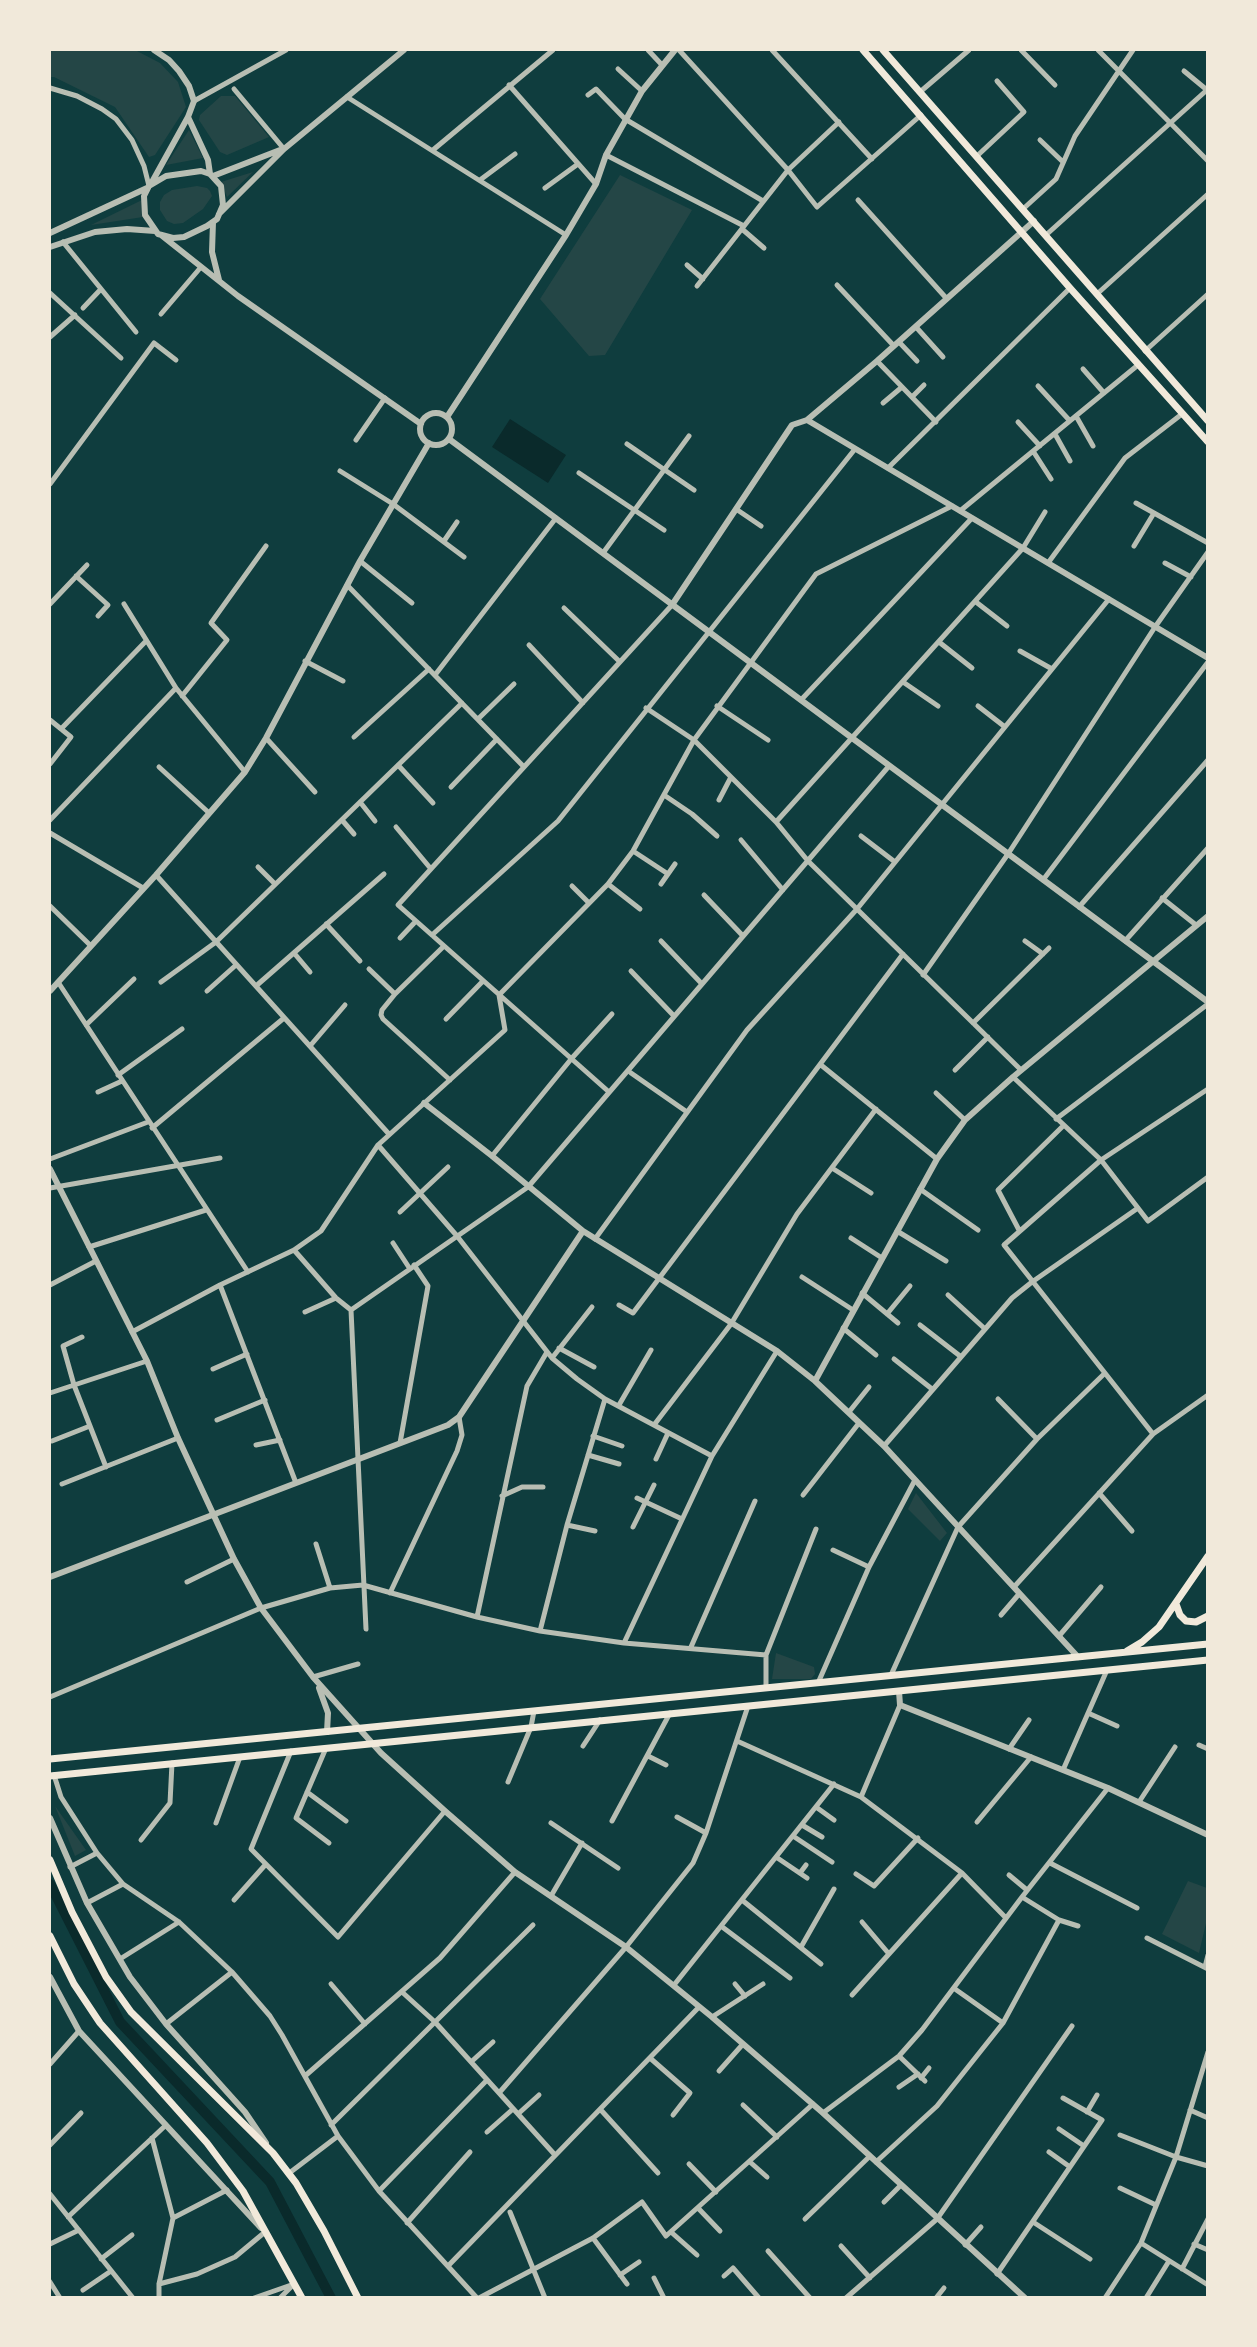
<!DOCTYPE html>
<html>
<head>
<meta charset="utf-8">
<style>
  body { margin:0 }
  #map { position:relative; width:1257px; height:2347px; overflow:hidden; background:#0f3d3e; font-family:"Sofia Sans Condensed",sans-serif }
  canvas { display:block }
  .frame { position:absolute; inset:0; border:51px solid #f1e9da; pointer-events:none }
</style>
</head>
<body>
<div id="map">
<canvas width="1257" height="2347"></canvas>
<div class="frame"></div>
</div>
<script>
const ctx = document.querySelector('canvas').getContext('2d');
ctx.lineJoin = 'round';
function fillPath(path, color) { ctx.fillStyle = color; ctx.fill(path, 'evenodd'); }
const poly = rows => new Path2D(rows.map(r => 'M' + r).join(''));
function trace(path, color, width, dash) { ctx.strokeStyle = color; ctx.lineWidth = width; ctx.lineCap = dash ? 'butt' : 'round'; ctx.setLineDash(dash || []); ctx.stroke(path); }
fillPath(poly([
  [50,50,135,50,160,63,178,82,186,107,155,155,149,157,115,107,54,77,50,77],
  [221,96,235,96,269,137,227,155,220,152,199,120,200,115],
  [189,130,203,158,166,165],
  [253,172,227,197,221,182],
  [620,175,692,210,605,355,589,356,540,299],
  [197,186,207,188,210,191,212,196,203,209,183,223,174,224,167,221,160,210,160,202,164,195,172,190],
  [142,200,143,217,91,225],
  [916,1493,947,1533,940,1541,908,1509],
  [776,1653,814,1667,815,1674,811,1679,772,1679],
  [55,1806,86,1850,75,1856],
  [1188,1881,1207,1888,1207,1919,1199,1953,1162,1934]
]), '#244646');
fillPath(poly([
  [510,419,566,455,548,483,492,447]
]), '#0a2a2b');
trace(poly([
  [50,1884,120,2022,270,2182,331,2298]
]), '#0a2a2b', 10);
trace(poly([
  [648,50,662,65],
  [679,50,788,170,817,207,921,115],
  [772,50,872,159],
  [1021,50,1055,85],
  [1098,50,1208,161],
  [618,69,642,91],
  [1184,71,1207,90],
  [509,85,596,184],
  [50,88,77,96,102,109,116,119,132,140,144,166,149,186],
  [234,89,284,149],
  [920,92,969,50],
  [588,95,596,89,625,119,763,201],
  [347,97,566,235],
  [194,101,286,50],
  [1040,140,1063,162],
  [433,150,553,50],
  [606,155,744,226],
  [977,156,1024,112,997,81],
  [480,180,515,154],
  [545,188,578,164],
  [858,200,947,299],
  [1023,209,1056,179,1075,136,1133,50],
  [742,229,764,248],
  [1046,235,1208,89],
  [63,242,136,332],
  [687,265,703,279],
  [837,285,894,346],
  [697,286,788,170,839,122],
  [50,293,121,358],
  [1097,294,1208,194],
  [83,308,101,289],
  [161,314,201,267],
  [916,327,943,357],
  [50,337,75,315],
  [899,342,917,361],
  [1145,351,1208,294],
  [877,361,936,422],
  [1083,369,1104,393],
  [1038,386,1070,421],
  [912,397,924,385],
  [883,403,902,387],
  [1076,416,1093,446],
  [1018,422,1040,446],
  [1055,434,1070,461],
  [356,440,385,398],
  [627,444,694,490],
  [1033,451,1051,479],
  [888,468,1070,288],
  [340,471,393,504,464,557],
  [579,473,664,530],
  [50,484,154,343,176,360],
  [1136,503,1208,543],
  [736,509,761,526],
  [960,511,1138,365],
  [444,541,457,522],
  [1134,546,1154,513],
  [603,553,689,436],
  [360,561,412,603],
  [1048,563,1125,458,1182,414],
  [1165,563,1191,577],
  [76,576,108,605,98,616],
  [347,585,524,767],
  [976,602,1007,626],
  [50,604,87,565],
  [124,604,176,688,245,772],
  [564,608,620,662],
  [939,642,972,668],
  [529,645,583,703],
  [1020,651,1052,669],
  [305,661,343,681],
  [435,675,556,518],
  [903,682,938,706],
  [182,696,227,640,211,623,266,546],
  [801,700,972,518],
  [717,706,768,740],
  [978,706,1005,727],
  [646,708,694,740,776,822,808,861,1021,1070],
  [478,719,514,684],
  [50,720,71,737,50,764],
  [61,729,146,641],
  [354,737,429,669],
  [266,738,315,792],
  [398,765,433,803],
  [159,767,208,812],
  [451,787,497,739],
  [664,795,692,814,717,836],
  [719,800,731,777],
  [360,802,375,821],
  [50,820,176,688],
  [342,820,354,834],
  [776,822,1023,548,1045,512],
  [396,827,431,869],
  [50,833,143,888],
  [861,836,895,862],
  [741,840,783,890],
  [633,851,668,874],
  [258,867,275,884],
  [156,875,388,1133],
  [1043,880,1208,662],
  [608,884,640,909],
  [661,884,675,864],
  [572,886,589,903],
  [704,895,743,936],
  [1162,898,1196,925],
  [50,906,90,945],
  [1079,907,1208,760],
  [326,924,360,961],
  [432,935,558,821,855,449],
  [400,938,416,921],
  [661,941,702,984],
  [1025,941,1043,954],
  [1125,941,1208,848],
  [444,946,395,994,382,1010,381,1015,383,1019,450,1080],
  [294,953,310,972],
  [369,969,395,994],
  [631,971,674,1016],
  [923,975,1008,854,1155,627,1208,552],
  [58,982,248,1272],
  [161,982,216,942,462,703],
  [256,986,384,874],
  [207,991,236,965],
  [446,1019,483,981],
  [973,1023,1049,948],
  [86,1025,134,979],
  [310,1046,345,1005],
  [821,1065,937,1159],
  [955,1070,988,1037],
  [631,1073,687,1112],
  [118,1075,182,1029],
  [1013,1077,1101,1160,1148,1221,1208,1177],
  [98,1092,122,1081],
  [609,1092,398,905,672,605],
  [936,1093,965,1120],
  [1056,1119,1208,1004],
  [152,1128,284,1018],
  [378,1145,457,1236,552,1358,577,1379,605,1399,712,1456],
  [492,1156,572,1058,612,1014],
  [50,1159,148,1122],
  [832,1168,871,1193],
  [50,1188,220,1158],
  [920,1189,978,1230],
  [400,1212,448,1167],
  [1019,1230,998,1190,1063,1126],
  [897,1231,946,1261],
  [851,1238,882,1258],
  [595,1239,747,1030,857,909,1109,599],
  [393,1243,410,1269],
  [89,1247,206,1210],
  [294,1250,336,1298,351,1310],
  [802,1277,853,1310],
  [50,1285,96,1261],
  [220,1285,296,1483],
  [862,1293,898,1323],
  [948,1295,984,1328],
  [619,1305,633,1313,903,954],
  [351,1310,528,1187,889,766],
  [351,1310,366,1629],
  [305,1312,336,1298],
  [887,1314,910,1286],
  [920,1325,960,1356],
  [843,1328,876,1355],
  [132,1332,220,1285,294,1250,321,1231,378,1145,505,1030,499,995,608,884,633,851,694,740,816,574,952,506],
  [82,1337,63,1346,74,1385,106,1467],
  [559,1348,594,1367],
  [552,1358,592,1307],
  [894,1359,932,1389],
  [213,1369,247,1354],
  [50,1393,147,1361],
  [998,1399,1037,1439],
  [619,1405,651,1350],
  [849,1412,869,1387],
  [217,1420,265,1400],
  [654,1425,731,1324,797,1214,876,1109],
  [1153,1434,1004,1245,1101,1160,1208,1089],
  [593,1436,622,1446],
  [52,1441,90,1426],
  [400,1443,428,1286,414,1265],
  [256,1445,280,1440],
  [884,1446,1012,1298,1032,1282,1138,1208],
  [588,1455,619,1464],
  [656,1459,668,1433],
  [62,1484,178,1438],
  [1099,1493,1132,1531],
  [803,1495,859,1423],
  [502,1496,522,1487,543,1487],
  [637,1498,682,1519],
  [567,1525,595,1531],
  [633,1527,654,1485],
  [316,1544,330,1588],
  [833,1550,869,1567],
  [187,1582,234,1559],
  [1014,1587,1153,1434,1208,1395],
  [390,1593,457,1451,462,1435,459,1417],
  [1001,1615,1019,1594],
  [477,1617,527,1386,547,1352],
  [540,1631,567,1525,605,1399],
  [1059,1636,1101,1587],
  [624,1643,712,1456,777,1351],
  [691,1647,755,1501],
  [766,1655,816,1529],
  [891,1675,958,1527,1037,1439,1104,1374],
  [313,1677,358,1664],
  [818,1683,869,1567,915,1480],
  [50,1697,261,1608,330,1588,363,1585,477,1617,540,1631,624,1643,766,1655,766,1688],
  [1088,1713,1117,1726],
  [737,1741,861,1797,962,1873,1006,1918],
  [1199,1745,1208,1749],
  [583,1746,600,1720],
  [326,1748,296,1818,329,1843],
  [1009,1749,1029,1720],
  [291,1751,251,1849,338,1937,445,1811],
  [648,1756,666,1765],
  [1063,1770,1107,1670],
  [54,1775,61,1797,97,1853,123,1884,179,1922,232,1972,270,2016,282,2035,338,2136,379,2191,477,2298],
  [508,1782,531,1727,534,1711],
  [307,1792,346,1821],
  [861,1797,900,1705],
  [1139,1802,1175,1747],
  [816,1807,834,1820],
  [677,1817,706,1833],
  [612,1821,670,1713],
  [977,1822,1031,1757],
  [216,1823,240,1757],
  [551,1823,618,1868],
  [802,1825,822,1837],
  [793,1836,832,1862],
  [141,1840,170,1803,172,1763],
  [776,1857,807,1878],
  [1050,1863,1137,1908],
  [70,1867,97,1853],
  [800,1873,806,1865],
  [856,1874,874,1886,918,1838],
  [1009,1875,1027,1890],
  [551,1896,582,1843],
  [1022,1897,1059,1920,1078,1926],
  [234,1900,266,1864],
  [742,1900,821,1964],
  [87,1903,123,1884],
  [862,1922,889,1954],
  [721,1926,790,1978],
  [1147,1938,1208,1969],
  [801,1947,834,1889],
  [120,1959,179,1922],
  [1205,1967,1208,1955],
  [331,1984,365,2024],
  [735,1984,745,1996],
  [674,1985,834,1784],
  [955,1989,1003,2023],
  [402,1992,435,2022,555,2155],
  [852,1995,962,1873],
  [712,2017,763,1984],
  [166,2024,232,1972],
  [899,2056,925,2081],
  [650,2058,690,2093,673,2115],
  [471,2062,493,2042],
  [50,2064,79,2031],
  [719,2071,743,2044],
  [305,2076,440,1958,515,1872],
  [921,2078,929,2068],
  [899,2087,918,2074],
  [499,2093,626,1947,693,1863,706,1833,748,1706],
  [743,2105,777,2137],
  [600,2109,658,2173],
  [1190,2110,1208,2118],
  [1087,2112,1097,2095],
  [823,2113,899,2056,922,2030,1022,1897,1108,1788],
  [518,2114,539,2095],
  [331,2125,533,1925],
  [1059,2129,1084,2146],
  [487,2132,513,2109],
  [1120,2135,1176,2157,1208,2166],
  [152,2138,173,2218,159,2284,159,2298],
  [50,2145,81,2113],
  [1049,2152,1070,2167],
  [750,2162,767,2177],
  [876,2162,937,2106,1003,2023,1059,1920],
  [689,2164,716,2192],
  [288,2174,338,2136],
  [1120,2188,1156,2205],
  [379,2191,487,2080],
  [50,2194,133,2298],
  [884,2202,901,2185],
  [698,2208,720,2231],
  [510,2212,545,2298],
  [68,2217,166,2125],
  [173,2218,227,2190],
  [805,2219,870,2156],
  [1033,2222,1090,2259],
  [407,2223,470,2152],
  [671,2232,697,2255],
  [593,2238,627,2284],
  [1141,2243,1208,2285],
  [50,2244,79,2230],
  [1194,2244,1208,2250],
  [965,2245,981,2227],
  [841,2246,870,2278],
  [768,2251,810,2298],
  [101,2259,132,2235],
  [448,2266,699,2007],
  [1182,2269,1208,2219],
  [997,2274,1102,2120,1063,2098],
  [620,2275,639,2262],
  [724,2276,733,2268,759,2298],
  [654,2278,664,2298],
  [50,2282,60,2298],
  [159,2284,197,2274,235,2257,265,2232],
  [83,2290,111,2271],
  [254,2298,294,2284],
  [280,2298,292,2286],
  [479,2298,593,2238,642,2202,666,2236,813,2104],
  [846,2298,937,2219,1072,2026],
  [936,2298,944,2288],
  [1105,2298,1141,2243,1176,2157,1208,2052],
  [1146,2298,1169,2261]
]), '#b8beb3', 5);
trace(poly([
  [188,117,208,160,210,174],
  [201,171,210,174,221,186,223,205,217,219,207,226,184,237,173,238,158,234,145,215,144,196,149,186,166,176,201,171],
  [213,176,280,150],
  [152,182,188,117,194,101,189,86,179,71,169,60,154,50],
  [219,214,284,149,404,50],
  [213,222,212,252,219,280],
  [50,233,147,188],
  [161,235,238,296,421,424],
  [50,247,95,232,127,229,155,231],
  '420 429a16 16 0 1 1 32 0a16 16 0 1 1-32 0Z',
  [447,417,566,235,596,184,606,155,642,91,675,50],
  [807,420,1208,658],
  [449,439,1208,1002],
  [672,605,792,425,807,420,877,361,1034,221],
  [50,991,156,875,245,772,266,738,360,561,429,443],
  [424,1103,492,1156,583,1231,777,1351,815,1381,884,1446,1078,1657],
  [50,1169,147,1361,178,1438,234,1559,261,1608,313,1677,381,1753,445,1811,515,1872,626,1947,712,2017,823,2113,1025,2298],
  [815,1381,937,1159,965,1120,1013,1077,1208,916],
  [50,1577,448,1425,459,1417,583,1231],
  [319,1688,328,1713,327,1732],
  [899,1691,900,1705,1108,1788,1208,1835],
  [50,1818,87,1903,130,1977,166,2024,245,2112,266,2143],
  [50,1977,79,2031,261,2228]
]), '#b8beb3', 6);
trace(poly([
  [863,50,1070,288,1208,442],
  [883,50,1208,421],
  [1176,1604,1180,1615,1186,1621,1196,1622,1208,1616],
  [1127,1651,1142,1642,1159,1627,1208,1556],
  [50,1759,1208,1644],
  [50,1776,1208,1660],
  [50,1860,72,1912,106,1977,131,2012,273,2153,296,2183,324,2231,358,2298],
  [50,1936,74,1984,100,2023,207,2143,243,2191,302,2298]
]), '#f1e9da', 7);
</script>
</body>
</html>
